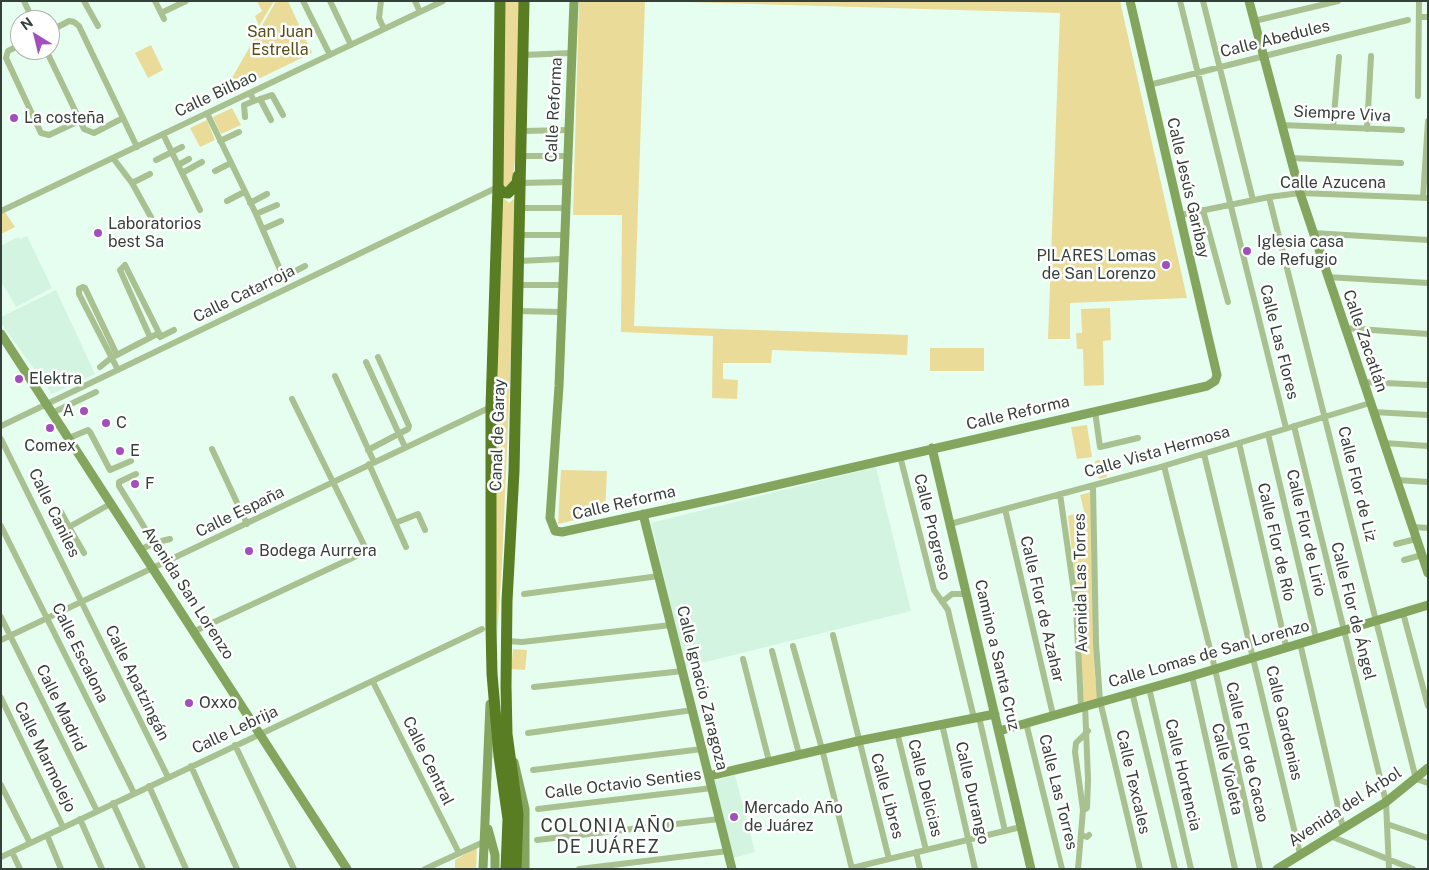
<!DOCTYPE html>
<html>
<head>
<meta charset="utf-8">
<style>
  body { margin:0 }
  #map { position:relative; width:1429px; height:870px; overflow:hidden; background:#e5feef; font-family:"Public Sans",sans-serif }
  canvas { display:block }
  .frame { position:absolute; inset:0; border:2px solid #36403a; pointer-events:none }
  .north { position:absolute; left:10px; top:10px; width:50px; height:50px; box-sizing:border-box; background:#fff; border:1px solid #afb3b0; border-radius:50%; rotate:324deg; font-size:14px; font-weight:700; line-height:20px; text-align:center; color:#36403a }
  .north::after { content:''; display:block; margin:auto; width:18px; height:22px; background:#a24fbe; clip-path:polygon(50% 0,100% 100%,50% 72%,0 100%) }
</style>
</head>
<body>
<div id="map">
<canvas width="1429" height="870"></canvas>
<div class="frame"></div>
<div class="north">N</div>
</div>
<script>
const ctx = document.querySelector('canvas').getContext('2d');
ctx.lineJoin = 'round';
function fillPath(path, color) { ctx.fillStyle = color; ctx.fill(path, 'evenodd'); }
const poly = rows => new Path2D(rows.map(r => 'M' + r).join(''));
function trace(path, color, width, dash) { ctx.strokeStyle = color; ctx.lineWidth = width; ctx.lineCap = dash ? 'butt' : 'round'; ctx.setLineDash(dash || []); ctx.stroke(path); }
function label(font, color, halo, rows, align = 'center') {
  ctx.font = font + ' "Public Sans",sans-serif'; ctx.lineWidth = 5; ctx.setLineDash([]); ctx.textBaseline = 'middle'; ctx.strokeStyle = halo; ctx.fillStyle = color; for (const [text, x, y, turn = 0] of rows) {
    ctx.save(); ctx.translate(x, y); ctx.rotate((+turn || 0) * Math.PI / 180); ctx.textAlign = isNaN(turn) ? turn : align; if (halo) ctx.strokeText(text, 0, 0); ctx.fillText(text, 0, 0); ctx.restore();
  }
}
fillPath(poly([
  [27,236,52,288,16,307,1,281,1,246,18,237,20,239],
  [56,290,95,374,52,394,1,323,1,317],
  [876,467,911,611,685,667,651,523],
  [735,775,755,852,733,858,713,781]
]), '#d3f4e1');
fillPath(poly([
  [257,1,274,1,259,26,255,16,262,11],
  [276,1,288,1,312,53,221,97],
  [503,1,520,1,518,130,512,187,507,189,502,186],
  [579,1,645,1,634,326,908,335,907,355,772,350,771,363,723,363,723,379,738,380,737,399,712,398,713,336,621,332,622,215,573,215],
  [652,1,1120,1,1187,298,1070,303,1070,339,1048,339,1060,13],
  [151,45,163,70,148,78,135,53],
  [232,108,241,125,221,134,213,117],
  [207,120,215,140,200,147,190,128],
  [500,194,509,203,518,195,502,564,497,638,495,564],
  [5,212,15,227,1,234,1,214],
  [1110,308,1111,340,1103,341,1104,385,1084,386,1083,349,1077,349,1076,333,1082,333,1081,309],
  [930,348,984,348,984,371,930,371],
  [1087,425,1092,457,1077,459,1071,427],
  [1104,459,1107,477,1099,479,1095,461],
  [561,470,607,471,605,513,558,524],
  [1091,492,1095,679,1100,700,1084,705,1077,597,1068,516,1084,511,1080,495],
  [513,649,527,650,525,670,511,669],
  [477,847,476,869,455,869,455,860]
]), '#eadc98');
trace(poly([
  [24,1,31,16],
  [84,1,98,26],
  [155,1,164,19],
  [303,1,330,55],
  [330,1,351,45],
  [381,1,379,18,384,29],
  [415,1,420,12],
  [1180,1,1286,428],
  [1203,1,1253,200],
  [161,13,186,1],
  [1419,17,1428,17],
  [1254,21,1338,1],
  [50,31,69,21,74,22,79,26,137,147],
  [20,45,8,51,6,58,41,133,49,135,79,121],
  [46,50,84,129,94,133,123,118],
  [523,55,572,53],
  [1149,85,1408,20],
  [250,93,254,101,272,95,283,115],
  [1418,96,1419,1],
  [260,99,271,120],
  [207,113,256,214,282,274,286,276,305,266],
  [245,117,244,105,254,101],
  [1281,125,1402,130],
  [1333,127,1339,57],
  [1367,129,1371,56],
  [523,131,568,130],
  [163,134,200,210],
  [220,141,239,132],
  [522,156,567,156],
  [113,158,132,183,157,228],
  [1291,158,1401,163],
  [156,160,182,147],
  [178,165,189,159],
  [215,171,231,163],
  [182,173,202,162],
  [132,183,150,174],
  [520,183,566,182],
  [1269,197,1416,779,1428,783],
  [1423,198,1428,121],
  [227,201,244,192],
  [250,203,267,194],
  [520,208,565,208],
  [1203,210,1228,302],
  [1,211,443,1],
  [256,214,277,205],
  [1180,215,1269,197,1300,193,1428,198],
  [263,229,281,221],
  [1313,233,1428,240],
  [520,235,564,235],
  [519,261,562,259],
  [1327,277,1428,283],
  [518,285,561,285],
  [517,311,560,312],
  [1344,328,1428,334],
  [160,337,174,330],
  [117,355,85,288,83,287,79,289,79,294,118,370],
  [366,362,405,447],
  [100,367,111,358,159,333,125,265,120,270,150,337],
  [335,376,374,462],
  [1362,382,1428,385],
  [1095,411,1100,447,1138,438],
  [1373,412,1428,415],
  [52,413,96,392],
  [1,426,498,187],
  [1294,426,1386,802,1389,869],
  [1268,434,1316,638],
  [69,438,88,430,90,432,110,470,131,461],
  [1,439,168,777],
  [1239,443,1286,646],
  [1384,443,1428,446],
  [212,449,247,524],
  [368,450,408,429,409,426,378,357],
  [1204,454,1300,854],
  [900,456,934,590,948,610,950,619,974,718],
  [369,464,406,547],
  [1164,466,1215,669,1260,869],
  [136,474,119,482,119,486,154,543],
  [1397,480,1428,482],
  [1093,486,1096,643,1100,701,1140,869],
  [1060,494,1076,606,1081,707],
  [1005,509,1053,715],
  [61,512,69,527],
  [395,523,418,514,425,530],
  [950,524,1157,468,1370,403],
  [1,526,134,793],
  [1413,527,1428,528],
  [1396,544,1416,539],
  [142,549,154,543,170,539],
  [84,553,69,527,112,503],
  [1404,560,1422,555],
  [524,594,659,576],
  [942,602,952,594,967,594],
  [1403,613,1428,706],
  [1,617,97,811],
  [195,631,365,552,365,547,292,399],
  [833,635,889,859],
  [1,640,491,407],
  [506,641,522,642,671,625],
  [1300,643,1343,828],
  [793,646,822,749,852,869],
  [772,651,799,754],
  [743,659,769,761],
  [1192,676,1235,869],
  [373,682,459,853],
  [534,687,683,671],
  [1149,688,1191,869],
  [1132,692,1175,869],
  [1,698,63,827],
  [979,717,1005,831],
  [1026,723,1062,869],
  [942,724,975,869],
  [897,732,926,850],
  [528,733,693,710],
  [235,745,294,869],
  [191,766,237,869],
  [533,770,702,749],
  [1,785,30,843],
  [149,786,186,869],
  [113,803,143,869],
  [538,809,712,788],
  [1083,810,1087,808,1088,779,1085,705],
  [80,819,102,869],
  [1387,824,1428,838],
  [47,835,61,869],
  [1081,835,1087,837,1089,835],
  [1330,836,1413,869],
  [537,840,719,819],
  [12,852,20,869],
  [916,852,920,869],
  [1,857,482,629],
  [852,868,1021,827],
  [425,869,488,840],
  [579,869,728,851],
  [1078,869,1083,810,1075,752,1076,743,1088,731]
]), '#a9c091', 6);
trace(poly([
  [574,1,559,386,550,518,555,531,562,532,724,497,1207,386,1215,381,1217,375,1130,1],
  [1249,1,1300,193,1428,573],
  [1,334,347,869],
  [932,448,1031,869],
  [643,514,732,869],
  [999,731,1192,676,1428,605],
  [514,762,525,809,525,869],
  [709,776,858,741,995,714],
  [488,829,495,855,495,869],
  [483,869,490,704],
  [1277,869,1386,802,1428,768]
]), '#84a55d', 9);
trace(poly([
  [500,1,498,187,491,407,491,627,492,674,499,756,508,819,506,869],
  [498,187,502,192,508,193,517,183,518,176],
  [516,869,518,814,507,734,506,686,507,601,514,471,524,1]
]), '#587d23', 11);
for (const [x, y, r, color] of [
  [14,118,5,"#a24fbe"],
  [98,233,5,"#a24fbe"],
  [1247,251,5,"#a24fbe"],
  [1166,265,5,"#a24fbe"],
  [19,379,5,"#a24fbe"],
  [84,411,5,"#a24fbe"],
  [106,423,5,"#a24fbe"],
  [50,428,5,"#a24fbe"],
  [120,451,5,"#a24fbe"],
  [135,484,5,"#a24fbe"],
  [249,551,5,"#a24fbe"],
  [189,703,5,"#a24fbe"],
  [734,817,5,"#a24fbe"]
]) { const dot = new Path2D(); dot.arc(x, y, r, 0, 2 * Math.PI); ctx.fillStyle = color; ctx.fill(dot); trace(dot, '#fff', 2); }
label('16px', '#584d15', '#fff', [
  ["San Juan",280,32],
  ["Estrella",280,50]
]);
label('16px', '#36403a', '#fff', [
  ["Calle Abedules",1275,39,-14],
  ["Calle Bilbao",216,94,-25],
  ["Calle Reforma",554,110,-87],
  ["Siempre Viva",1342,114,3],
  ["Calle Azucena",1333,183],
  ["Calle Jesús Garibay",1188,188,77],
  ["Calle Catarroja",244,294,-26],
  ["Calle Zacatlán",1365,341,71],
  ["Calle Las Flores",1279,342,76],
  ["Calle Reforma",1018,413,-13],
  ["Canal de Garay",498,435,-88],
  ["Calle Vista Hermosa",1157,452,-16],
  ["Calle Flor de Liz",1357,484,76],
  ["Calle Reforma",624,503,-13],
  ["Calle España",240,512,-26],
  ["Calle Caniles",54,513,64],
  ["Calle Progreso",932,527,76],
  ["Calle Flor de Lirio",1306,533,77],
  ["Calle Flor de Río",1276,542,77],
  ["Avenida Las Torres",1081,583,-91],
  ["Avenida San Lorenzo",188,593,57],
  ["Calle Flor de Azahar",1042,609,77],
  ["Calle Flor de Ángel",1353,611,76],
  ["Calle Escalona",80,653,64],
  ["Calle Lomas de San Lorenzo",1209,654,-16],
  ["Camino a Santa Cruz",997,655,77],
  ["Calle Apatzingán",137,683,64],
  ["Calle Ignacio Zaragoza",702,688,76],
  ["Calle Madrid",61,708,64],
  ["Calle Gardenias",1284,723,77],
  ["Calle Lebrija",235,730,-25],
  ["Calle Flor de Cacao",1247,752,77],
  ["Calle Marmolejo",45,757,64],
  ["Calle Central",428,761,64],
  ["Calle Violeta",1227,769,77],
  ["Calle Hortencia",1183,775,77],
  ["Calle Texcales",1133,782,77],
  ["Calle Octavio Senties",623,784,-7],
  ["Calle Delicias",925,788,76],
  ["Calle Las Torres",1058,792,76],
  ["Calle Durango",972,793,77],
  ["Calle Libres",887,796,75],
  ["Avenida del Árbol",1345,807,-33]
]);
label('16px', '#36403a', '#fff', [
  ["La costeña",24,118],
  ["Laboratorios",108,224],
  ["best Sa",108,242],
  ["Iglesia casa",1257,242],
  ["de Refugio",1257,260],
  ["PILARES Lomas",1156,256,"right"],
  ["de San Lorenzo",1156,274,"right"],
  ["Elektra",29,379],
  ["A",74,411,"right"],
  ["C",116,423],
  ["Comex",50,446,"center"],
  ["E",130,451],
  ["F",145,484],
  ["Bodega Aurrera",259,551],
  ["Oxxo",199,703],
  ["Mercado Año",744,808],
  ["de Juárez",744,826]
], 'left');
ctx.letterSpacing = '1px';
label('18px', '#36403a', '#fff', [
  ["COLONIA AÑO",608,826],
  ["DE JUÁREZ",608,847]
]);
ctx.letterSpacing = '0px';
</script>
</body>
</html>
